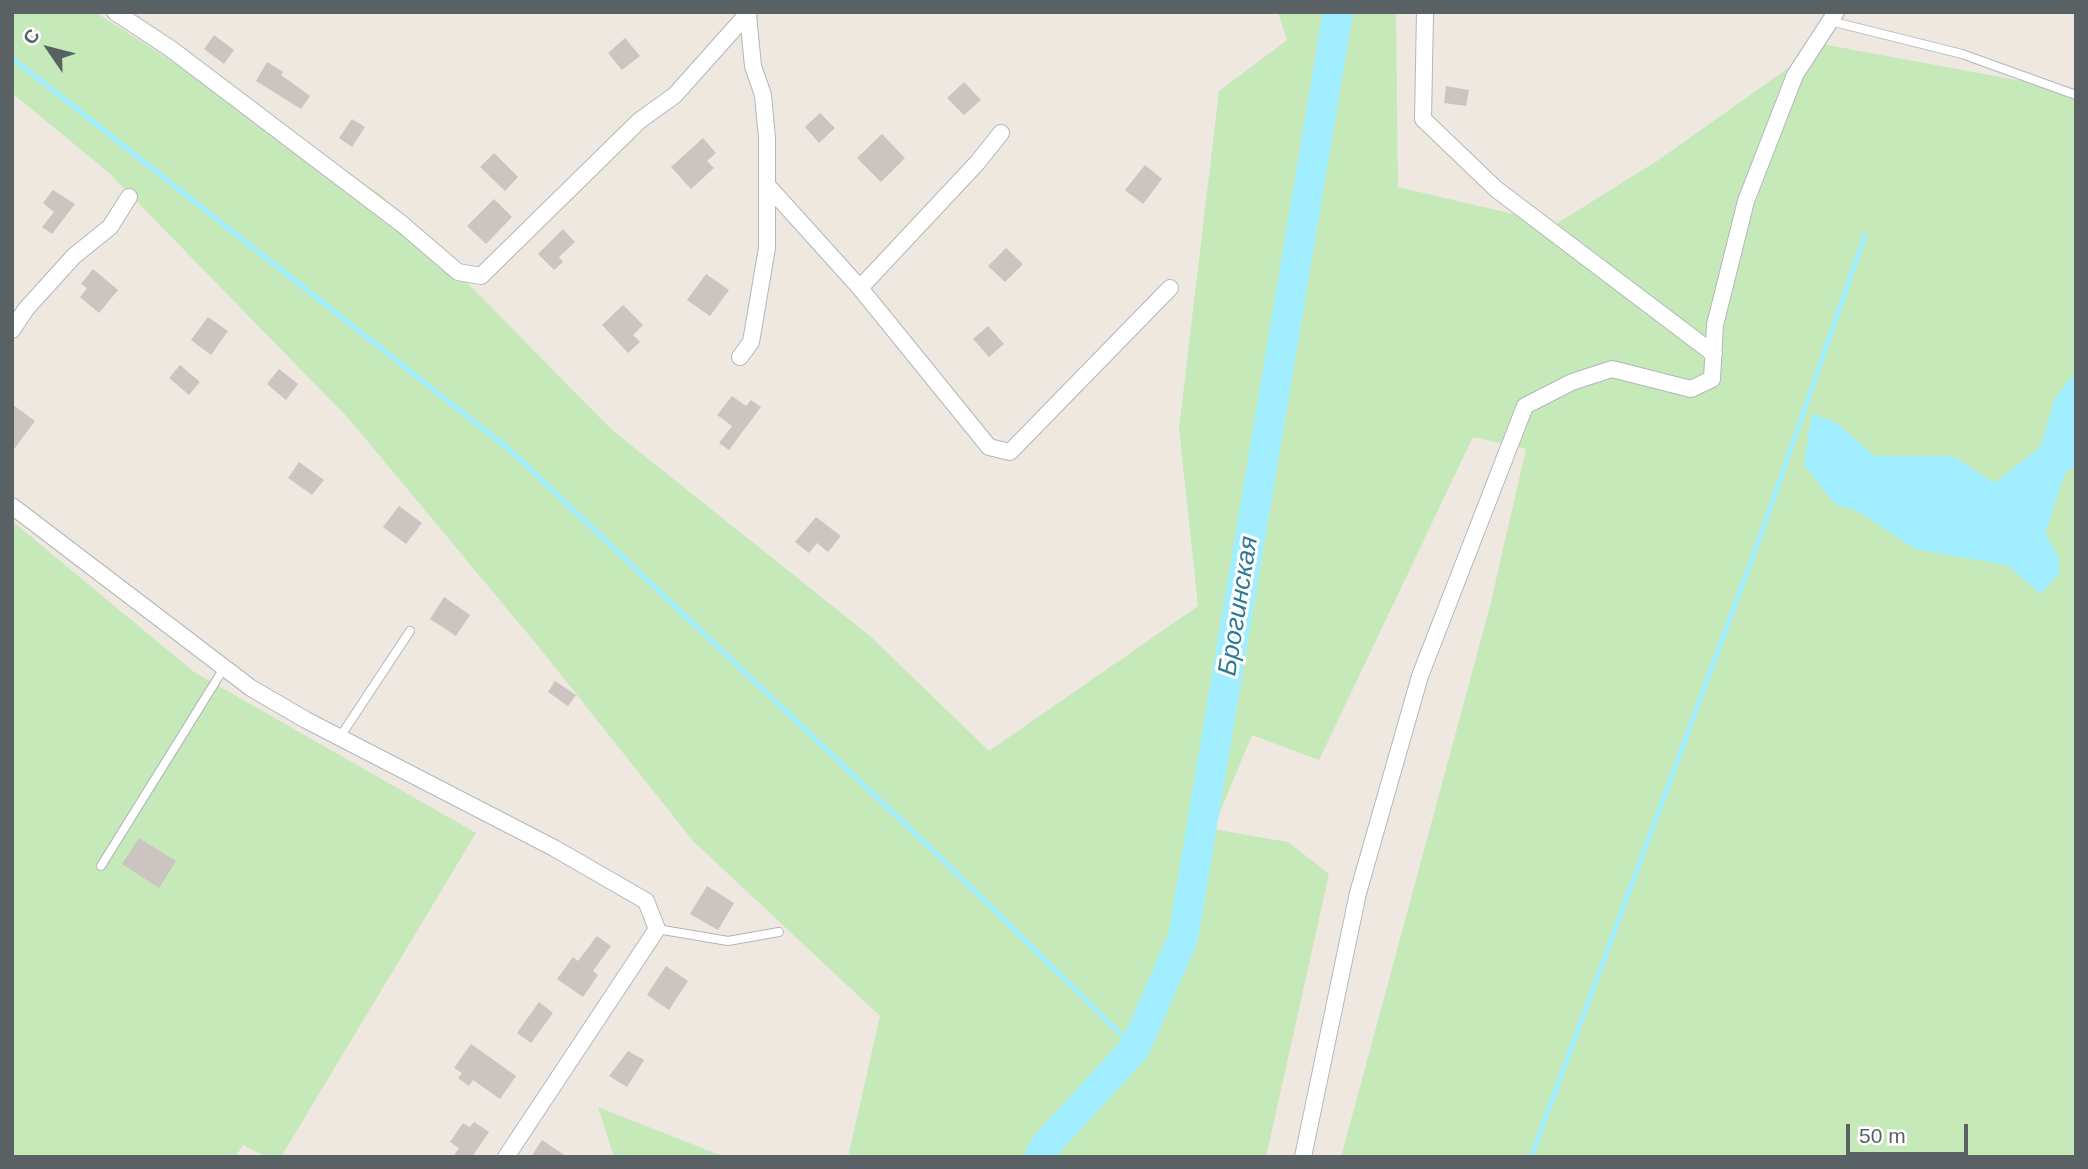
<!DOCTYPE html>
<html>
<head>
<meta charset="utf-8">
<style>
  body { margin:0 }
  #map { position:relative; width:2088px; height:1169px; overflow:hidden; background:#eee8e1; font-family:Arial,sans-serif }
  canvas { display:block }
  .frame { position:absolute; inset:0; border:14px solid #596164; pointer-events:none }
  .north { position:absolute; left:14px; top:14px; width:70px; height:70px; -webkit-text-stroke:5px #fff; paint-order:stroke; rotate:305deg; font-size:19px; font-weight:700; line-height:28px; text-align:center; color:#596164 }
  .north::after { content:''; display:block; margin:auto; width:24px; height:32px; background:#596164; clip-path:polygon(50% 0,100% 100%,50% 72%,0 100%) }
  .scale { position:absolute; left:1846px; top:1124px; width:122px; height:32px; box-sizing:border-box; border:4px solid #596164; border-top:0; padding-left:9px; font-size:21px; line-height:24px; white-space:nowrap; color:#596164; -webkit-text-stroke:5px #fff; paint-order:stroke }
</style>
</head>
<body>
<div id="map">
<canvas width="2088" height="1169"></canvas>
<div class="frame"></div>
<div class="north">С</div>
<div class="scale">50 m</div>
</div>
<script>
const ctx = document.querySelector('canvas').getContext('2d');
ctx.lineJoin = 'round';
function fillPath(path, color) { ctx.fillStyle = color; ctx.fill(path, 'evenodd'); }
const poly = rows => new Path2D(rows.map(r => 'M' + r).join(''));
function trace(path, color, width, dash) { ctx.strokeStyle = color; ctx.lineWidth = width; ctx.lineCap = dash ? 'butt' : 'round'; ctx.setLineDash(dash || []); ctx.stroke(path); }
function label(font, color, halo, rows, align = 'center') {
  ctx.font = font + ' Arial,sans-serif'; ctx.lineWidth = 6; ctx.setLineDash([]); ctx.textBaseline = 'middle'; ctx.strokeStyle = halo; ctx.fillStyle = color; for (const [text, x, y, turn = 0] of rows) {
    ctx.save(); ctx.translate(x, y); ctx.rotate((+turn || 0) * Math.PI / 180); ctx.textAlign = isNaN(turn) ? turn : align; if (halo) ctx.strokeText(text, 0, 0); ctx.fillText(text, 0, 0); ctx.restore();
  }
}
fillPath(poly([
  [12,12,95,12,380,194,612,430,870,636,989,751,1198,606,1179,428,1219,91,1287,40,1278,12,1396,12,1398,187,1556,224,1657,161,1822,44,2076,91,2076,1157,1341,1157,1490,606,1526,449,1473,437,1319,760,1252,735,1213,829,1288,842,1329,874,1266,1157,848,1157,880,1016,693,841,538,646,349,419,108,172,12,93],
  [12,521,194,672,476,833,281,1157,266,1157,243,1145,235,1157,12,1157],
  [598,1107,725,1157,614,1157]
]), '#c6e9ba');
fillPath(poly([
  [2076,371,2076,466,2065,473,2045,533,2059,558,2059,573,2041,594,2007,565,1915,549,1856,510,1835,504,1804,465,1812,414,1835,422,1875,456,1952,456,1995,483,2041,446,2055,398]
]), '#a0eeff');
trace(poly([
  [12,58,509,449,943,860,1135,1048],
  [1531,1157,1764,526,1865,235]
]), '#a0eeff', 5);
trace(poly([
  [1039,1157,1045,1146,1135,1048,1183,938,1338,12]
]), '#a0eeff', 30);
fillPath(poly([
  [214,35,234,50,224,64,204,49],
  [625,38,640,56,622,70,608,53],
  [267,62,283,72,281,75,310,96,301,109,256,81],
  [964,82,981,100,964,115,947,98],
  [1446,86,1469,90,1466,106,1444,103],
  [820,113,835,128,819,143,805,127],
  [352,119,365,127,352,147,339,138],
  [882,134,905,158,881,182,857,158],
  [703,138,716,153,707,161,714,168,691,189,671,167],
  [494,153,518,177,505,191,480,167],
  [1145,165,1162,179,1143,204,1125,190],
  [53,190,75,204,52,234,42,227,54,212,43,203],
  [494,199,512,217,486,244,467,226],
  [563,229,575,242,559,257,563,262,554,270,538,254],
  [1006,248,1023,264,1005,282,988,266],
  [93,269,118,290,99,313,80,297,87,288,81,284],
  [706,274,729,290,710,316,687,300],
  [623,305,643,325,633,335,640,342,628,353,602,325],
  [208,317,228,331,211,355,191,340],
  [988,326,1004,344,989,357,973,339],
  [180,365,200,382,189,395,169,378],
  [279,369,298,384,286,400,267,384],
  [732,396,746,406,751,400,761,407,729,450,719,443,732,426,717,415],
  [12,404,35,421,12,452],
  [299,462,324,480,312,495,288,478],
  [399,506,422,523,406,544,383,527],
  [816,517,841,536,828,552,817,543,809,553,795,542],
  [444,597,470,615,456,636,430,619],
  [555,681,576,695,568,706,548,692],
  [139,838,176,861,159,888,122,864],
  [707,886,734,903,718,930,690,914],
  [597,936,611,946,593,971,598,975,583,997,557,979,573,957,578,961],
  [666,966,688,981,669,1010,647,995],
  [539,1002,553,1013,531,1043,517,1033],
  [471,1044,516,1076,500,1099,473,1080,469,1086,458,1078,462,1073,454,1068],
  [628,1051,644,1060,627,1087,609,1076],
  [474,1122,489,1132,472,1157,453,1157,459,1148,450,1142,463,1123,470,1127],
  [542,1140,567,1157,531,1157]
]), '#cbc4c0');
const service = poly([
  [1830,21,1962,54,2076,95],
  [340,737,410,631],
  [101,866,224,668],
  [657,929,728,941,779,932]
]);
const minor = poly([
  [115,12,171,49,402,224,458,272,481,276,639,121,675,95,749,12],
  [1425,12,1423,119,1496,189,1714,354],
  [768,186,860,288,989,447,1010,452,1170,288],
  [860,288,977,163,1001,133],
  [12,330,26,309,74,256,110,227,129,197],
  [740,357,751,342,767,248,767,138,763,95,753,66,748,15],
  [12,506,251,688,306,720,554,848,646,901,657,929,506,1157],
  [1303,1157,1358,893,1420,676,1525,406,1572,382,1612,369,1691,389,1712,379,1715,325,1746,201,1795,75,1836,12]
]);
trace(service, '#b2b7ba', 10);
trace(minor, '#b2b7ba', 18);
trace(service, '#fff', 8);
trace(minor, '#fff', 16);
label('italic 26px', '#2c7b95', '#fff', [
  ["Брогинская",1239,606,-81]
]);
</script>
</body>
</html>
